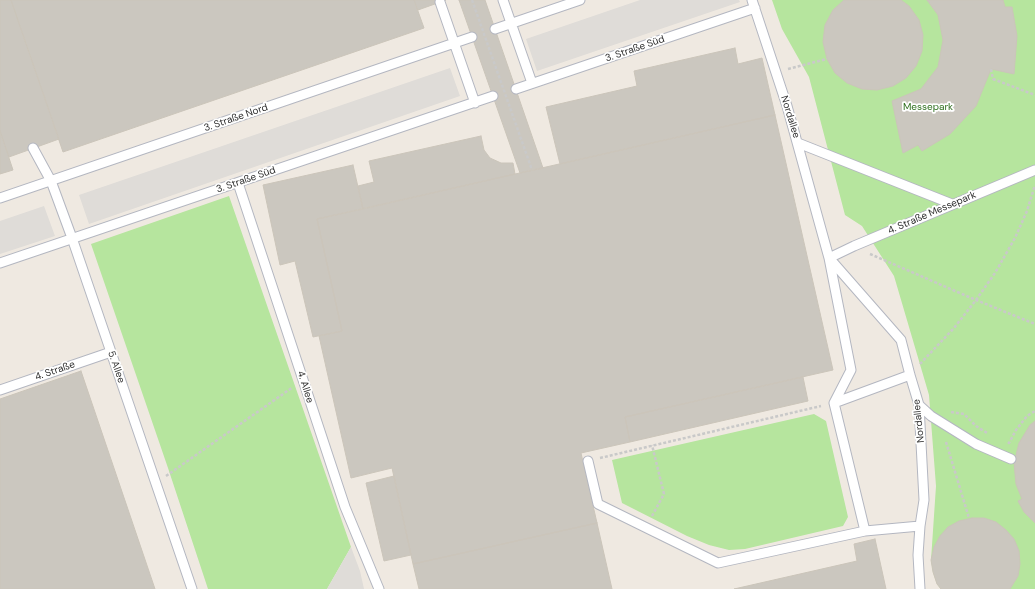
<!DOCTYPE html>
<html>
<head>
<meta charset="utf-8">
<style>
  body { margin:0 }
  canvas { display:block; background:#efe9e1 }
</style>
</head>
<body>
<canvas width="1035" height="589"></canvas>
<script>
const ctx = document.querySelector('canvas').getContext('2d');
ctx.lineJoin = 'round';
function fillPath(path, color) { ctx.fillStyle = color; ctx.fill(path, 'evenodd'); }
const poly = rows => new Path2D(rows.map(r => 'M' + r).join(''));
function trace(path, color, width, dash) { ctx.strokeStyle = color; ctx.lineWidth = width; ctx.lineCap = dash ? 'butt' : 'round'; ctx.setLineDash(dash || []); ctx.stroke(path); }
function label(font, color, halo, rows, align = 'center') {
  ctx.font = font + ' "DM Sans",sans-serif'; ctx.lineWidth = 3.5; ctx.setLineDash([]); ctx.textBaseline = 'middle'; ctx.strokeStyle = halo; ctx.fillStyle = color; for (const [text, x, y, turn = 0] of rows) {
    ctx.save(); ctx.translate(x, y); ctx.rotate((+turn || 0) * Math.PI / 180); ctx.textAlign = isNaN(turn) ? turn : align; if (halo) ctx.strokeText(text, 0, 0); ctx.fillText(text, 0, 0); ctx.restore();
  }
}
fillPath(poly([
  [772,0,1035,0,1035,589,941,589,937,584,933,572,931,560,936,486,929,395,894,276,862,226,845,215,809,77,782,29],
  [229,196,351,547,327,589,208,589,168,468,91,244],
  [814,414,826,421,848,517,843,526,745,549,729,550,709,545,687,536,622,503,612,460]
]), '#b6e59e');
fillPath(poly([
  [640,0,739,0,740,2,537,71,526,39],
  [450,68,460,96,89,224,79,195],
  [44,206,55,236,0,254,0,221],
  [351,547,360,571,364,589,327,589]
]), '#dfdcd8');
const building = poly([
  [0,0,11,0,59,139,9,157,0,131,0,0],
  [11,0,414,0,424,28,63,152,11,0],
  [414,0,446,0,418,10,414,0],
  [459,0,485,0,543,168,520,173,459,0],
  [844,0,901,0,909,6,919,20,923,35,922,51,916,66,906,78,893,86,877,90,862,89,847,83,835,73,827,59,823,42,825,25,833,10,844,0],
  [927,0,1003,0,1005,7,1012,7,1017,36,1014,74,991,69,976,106,950,134,922,151,918,145,903,153,892,101,921,89,938,67,943,40,938,15,927,0],
  [735,48,738,64,762,58,775,115,560,164,546,107,637,86,634,71,735,48],
  [775,115,833,370,625,417,630,442,581,453,597,523,413,564,392,468,351,478,319,336,342,331,317,219,775,115],
  [0,131,13,170,0,174,0,131],
  [481,136,484,150,490,158,501,163,513,163,515,174,363,209,358,186,374,182,369,161,481,136],
  [353,165,363,209,317,219,342,331,313,337,295,261,280,265,263,185,353,165],
  [81,371,155,589,0,589,0,399,81,371],
  [803,377,808,401,630,442,625,417,803,377],
  [1035,421,1035,523,1024,512,1018,501,1022,499,1016,484,1014,463,1019,443,1030,425,1035,421],
  [394,476,411,555,384,561,366,483,394,476],
  [972,518,984,518,996,522,1006,530,1014,539,1019,551,1020,564,1018,576,1010,589,941,589,937,584,933,572,931,560,934,547,940,536,948,527,959,521,972,518],
  [597,523,612,589,419,589,413,564,597,523],
  [875,539,886,589,734,589,857,561,854,544,875,539]
]);
fillPath(building, '#cbc7bf');
trace(building, '#cbc5ba', 1);
const lane = poly([
  [503,0,532,83],
  [752,0,787,106,829,258,851,370,834,403,865,531],
  [440,2,475,103],
  [495,29,580,0],
  [516,89,755,8],
  [798,143,952,204],
  [33,148,51,181,72,238,192,589],
  [238,183,345,507,379,589],
  [0,198,472,37],
  [829,258,854,246,1035,170],
  [830,259,901,340,910,375,919,405,924,500,920,526,918,555,920,589],
  [0,263,493,96],
  [0,390,111,352],
  [834,403,910,375],
  [919,405,931,416,976,444,1011,459],
  [588,461,598,504,718,563,865,531,920,526]
]);
trace(lane, '#b4b7c1', 11);
trace(poly([
  [788,69,827,59],
  [991,69,993,79,1035,95],
  [870,254,976,300,1035,324],
  [920,364,954,328,976,300,995,273,1015,238,1027,211,1035,185],
  [951,412,964,414,976,426,987,433],
  [946,442,969,518],
  [1008,442,1009,443,1016,430,1027,416,1035,411],
  [600,458,821,406],
  [166,476,293,387],
  [652,516,664,494,652,445]
]), '#c9c9c9', 2.5, [3, 2]);
trace(lane, '#fff', 9);
trace(poly([
  [472,0,532,170]
]), '#c9c9c9', 2.5, [3, 2]);
label('10px', '#2e2e2e', '#fff', [
  ["3. Straße Süd",635,49,-19],
  ["Nordallee",790,117,73],
  ["3. Straße Nord",236,118,-19],
  ["3. Straße Süd",246,180,-19],
  ["4. Straße Messepark",932,213,-23],
  ["5. Allee",116,367,71],
  ["4. Straße",55,371,-19],
  ["4. Allee",305,387,72],
  ["Nordallee",919,421,-96]
]);
label('10px', '#2c6e1b', '#fff', [
  ["Messepark",928,107]
]);
</script>
</body>
</html>
